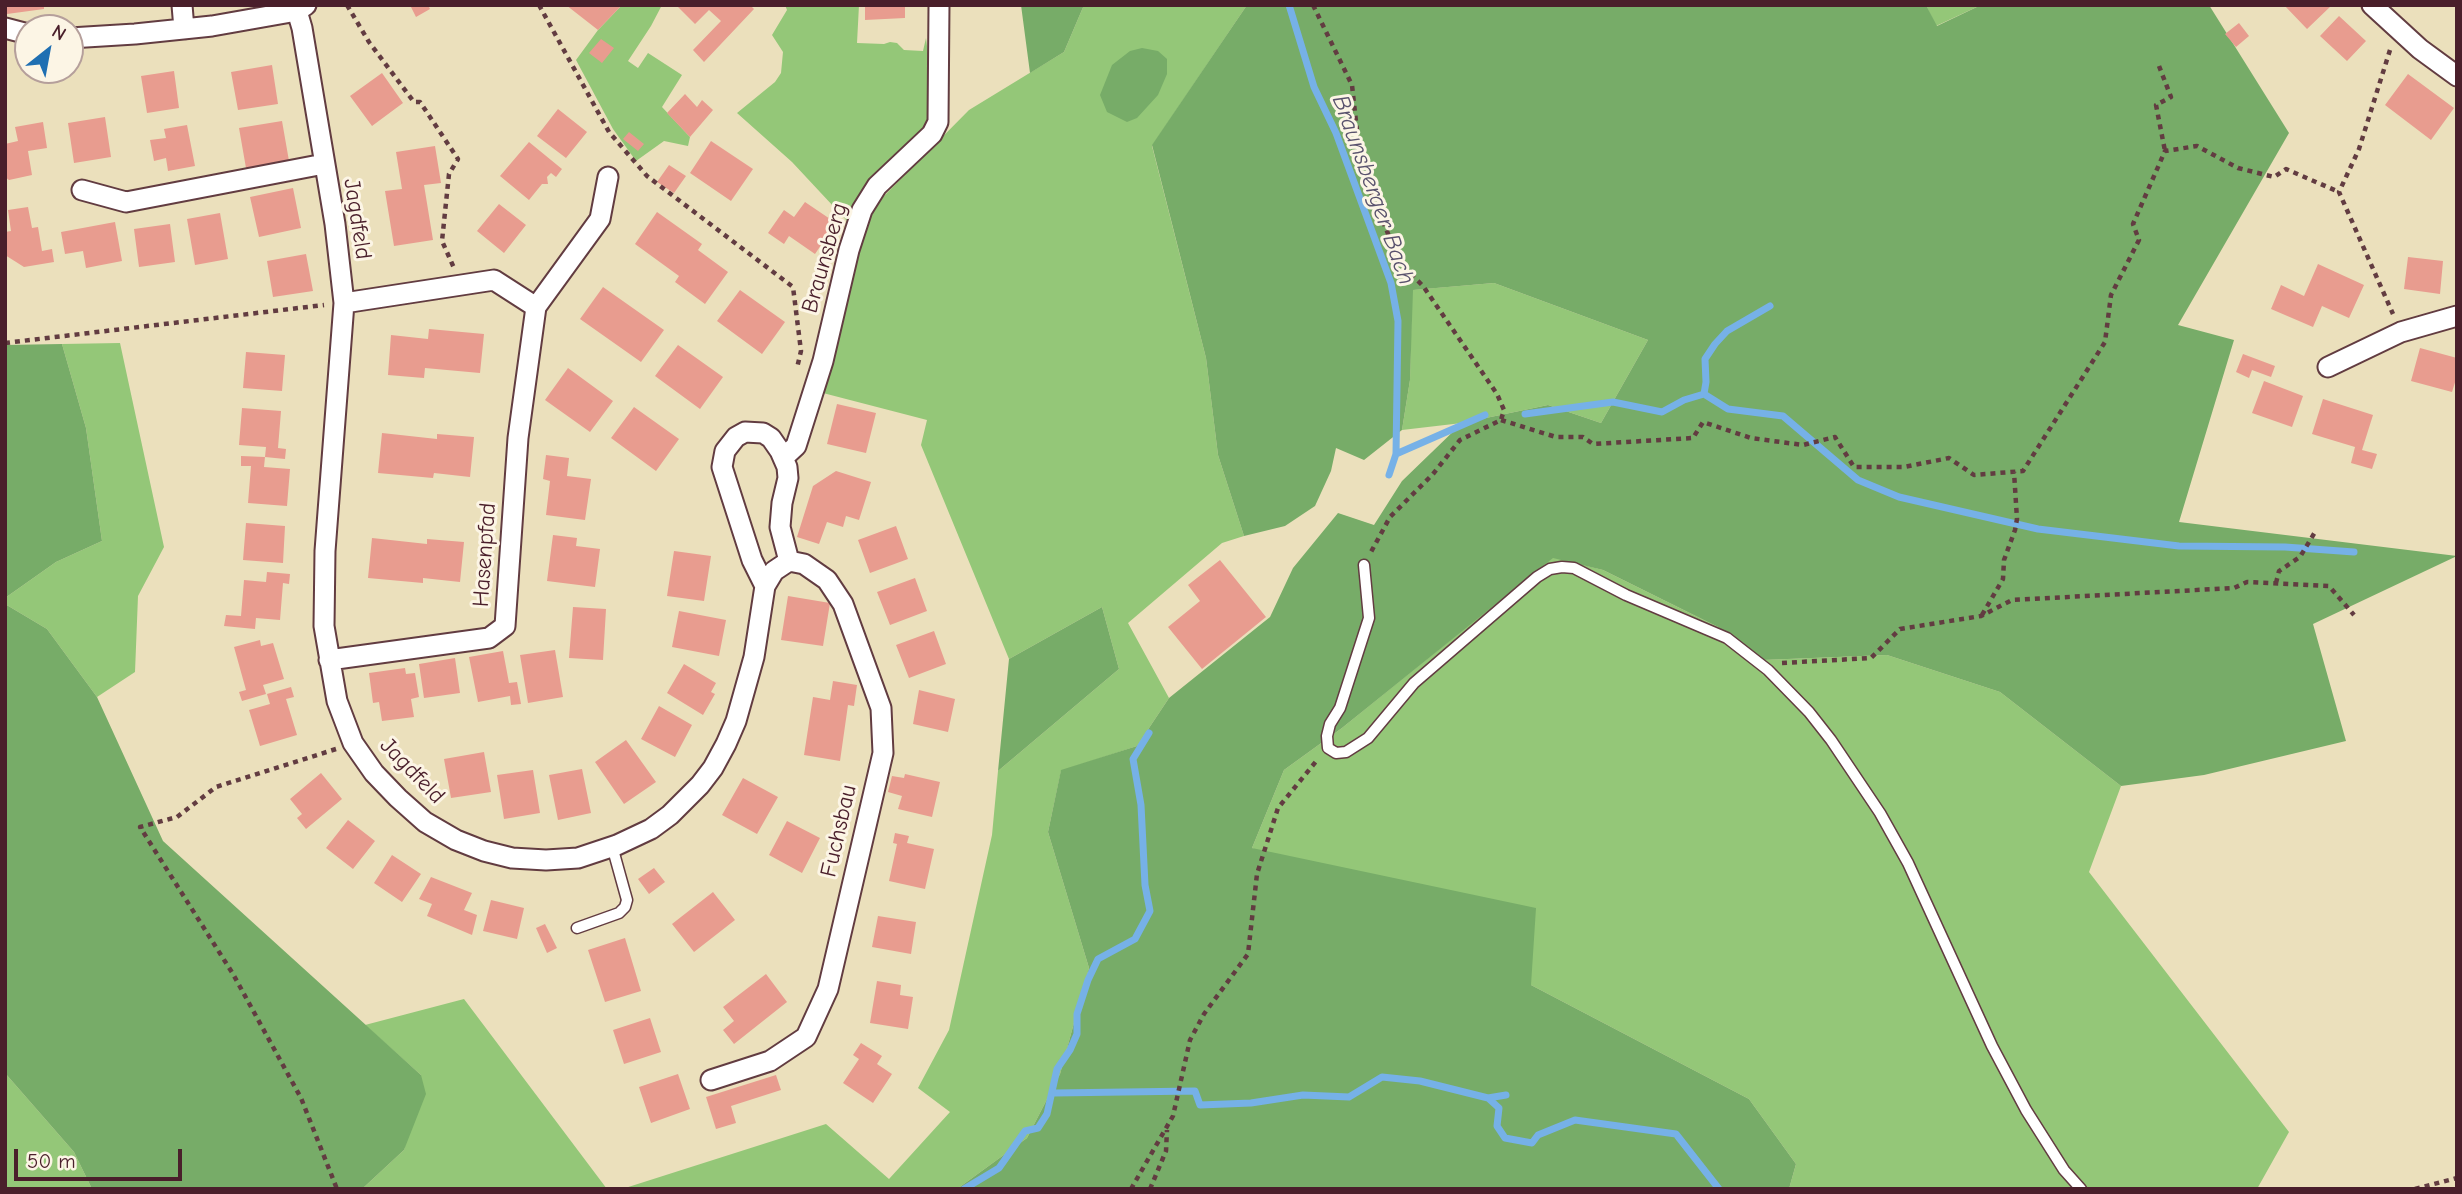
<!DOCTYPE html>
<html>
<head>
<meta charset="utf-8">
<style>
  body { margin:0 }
  #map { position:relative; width:2462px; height:1194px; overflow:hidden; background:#ebe0bc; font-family:"Comic Neue",sans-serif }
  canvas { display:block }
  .frame { position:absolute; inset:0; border:7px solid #4a1f2b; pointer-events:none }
  .north { position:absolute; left:14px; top:14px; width:70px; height:70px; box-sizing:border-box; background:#fcf5e5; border:2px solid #b59f9b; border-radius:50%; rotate:31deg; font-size:19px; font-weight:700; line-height:28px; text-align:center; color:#4a1f2b }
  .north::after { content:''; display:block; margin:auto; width:24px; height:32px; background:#1f6fb2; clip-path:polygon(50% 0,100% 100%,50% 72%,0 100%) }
  .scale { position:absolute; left:14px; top:1149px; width:168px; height:32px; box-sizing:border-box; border:4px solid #4a1f2b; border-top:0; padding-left:9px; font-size:21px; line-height:24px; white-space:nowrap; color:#4a1f2b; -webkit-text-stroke:5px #fcf5e5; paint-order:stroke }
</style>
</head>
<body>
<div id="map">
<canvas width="2462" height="1194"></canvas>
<div class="frame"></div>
<div class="north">N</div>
<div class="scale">50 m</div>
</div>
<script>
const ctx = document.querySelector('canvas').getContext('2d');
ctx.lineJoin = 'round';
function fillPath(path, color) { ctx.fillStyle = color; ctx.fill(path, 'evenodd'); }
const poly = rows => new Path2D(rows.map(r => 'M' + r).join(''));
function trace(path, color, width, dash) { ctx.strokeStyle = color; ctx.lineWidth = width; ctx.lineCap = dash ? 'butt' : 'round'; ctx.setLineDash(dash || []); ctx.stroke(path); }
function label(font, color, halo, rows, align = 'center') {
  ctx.font = font + ' "Comic Neue",sans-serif'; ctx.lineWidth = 6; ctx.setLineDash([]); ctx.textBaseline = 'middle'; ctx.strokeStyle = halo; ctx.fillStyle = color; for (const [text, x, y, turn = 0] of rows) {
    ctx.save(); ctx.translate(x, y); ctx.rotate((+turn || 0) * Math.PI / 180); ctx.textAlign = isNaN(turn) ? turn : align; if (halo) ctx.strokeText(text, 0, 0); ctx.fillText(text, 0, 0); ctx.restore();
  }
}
fillPath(poly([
  [622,5,662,5,651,26,628,61,638,68,648,53,682,75,662,107,690,137,688,146,664,141,636,161,613,129,576,60,598,30],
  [785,5,859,5,857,43,884,44,890,42,897,43,904,50,923,51,926,38,933,94,930,117,917,137,874,177,855,206,848,222,792,162,737,113,775,82,781,73,783,52,772,35,787,10],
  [1084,5,1247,5,1152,146,1206,358,1218,455,1244,536,1222,543,1128,623,1169,698,1137,746,1061,771,1048,832,1089,968,1060,1074,1027,1138,957,1189,622,1189,826,1124,889,1179,950,1112,918,1088,949,1030,992,835,998,771,1119,669,1102,607,1009,659,921,445,927,420,823,393,865,231,877,203,969,110,1064,52],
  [1926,5,1981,5,1936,26],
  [1494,283,1648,340,1601,423,1548,405,1462,423,1402,430,1410,380,1412,290],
  [120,343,164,547,138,596,135,672,97,697,47,629,5,604,5,598,56,562,102,541,86,428,62,344],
  [1553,557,1603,570,1718,627,1763,660,1887,655,2000,692,2121,786,2089,872,2289,1132,2257,1189,1789,1189,1796,1164,1749,1099,1531,985,1252,848,1284,770,1342,728],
  [464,999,607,1189,362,1189,404,1150,421,1075,365,1025],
  [5,1073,74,1152,92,1189,5,1189]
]), '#94c778');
fillPath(poly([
  [1021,5,1084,5,1064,52,1030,73],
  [1247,5,1926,5,1937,26,1981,5,2209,5,2289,133,2178,325,2234,340,2179,522,2457,556,2313,624,2346,741,2204,775,2121,786,2000,692,1887,655,1763,660,1718,627,1603,570,1553,558,1342,728,1284,770,1252,848,1536,908,1531,985,1749,1099,1796,1164,1789,1189,957,1189,1027,1138,1060,1074,1089,968,1048,832,1061,770,1137,746,1169,698,1270,617,1293,568,1338,513,1374,525,1402,481,1462,423,1548,405,1601,423,1648,340,1494,283,1413,290,1410,380,1402,430,1364,460,1336,448,1331,471,1315,506,1285,526,1244,536,1218,455,1206,358,1152,145],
  [1142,48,1158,51,1167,59,1167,74,1158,95,1137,118,1127,122,1107,112,1100,95,1112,65,1130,51],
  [62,344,86,428,102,541,56,562,5,598,5,345],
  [5,604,47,629,97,697,163,841,421,1075,426,1094,404,1150,362,1189,92,1189,74,1152,5,1073],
  [1102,607,1119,669,998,771,1009,659]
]), '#77ac68');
trace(poly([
  [1289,5,1314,87,1336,133,1391,283,1398,321,1396,454,1389,475],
  [1704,394,1706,382,1705,359,1715,344,1727,331,1770,306],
  [1525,414,1613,402,1662,412,1684,400,1704,394,1728,409,1783,416,1858,480,1899,497,2038,529,2179,546,2285,547,2354,552],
  [1396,454,1485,415],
  [1054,1093,1195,1091,1200,1105,1251,1103,1303,1095,1349,1097,1382,1077,1420,1081,1488,1098,1499,1108,1497,1126,1505,1138,1532,1143,1538,1135,1575,1120,1676,1134,1719,1189],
  [1488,1098,1506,1095],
  [964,1189,999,1168,1025,1131,1038,1128,1047,1114,1057,1069,1070,1050,1077,1034,1077,1014,1088,980,1098,959,1135,939,1150,911,1145,885,1141,805,1133,759,1149,733]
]), '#76b1e7', 7);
fillPath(poly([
  [6,5,44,5,44,9,7,14],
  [410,5,428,5,430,9,416,17],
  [566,5,622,5,598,30],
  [676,5,750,5,754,9,704,62,693,50,721,21,709,10,695,24],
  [865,5,905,5,905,18,865,20],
  [2284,5,2332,5,2307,29],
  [2339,16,2366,41,2347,61,2320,36],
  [2239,23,2249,36,2236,47,2225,34],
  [601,39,614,48,602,63,589,53],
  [272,65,278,104,238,110,231,72],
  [174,71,179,108,147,113,141,76],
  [382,73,403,103,372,126,350,96],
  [2408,74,2454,108,2431,140,2385,105],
  [685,94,697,107,702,100,713,110,690,137,667,113],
  [558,109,587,132,566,158,537,136],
  [105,117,111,157,74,163,68,123],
  [282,121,289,161,246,168,239,128],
  [43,122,47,148,28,151,32,175,9,180,5,177,5,144,18,141,15,127],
  [187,125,195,166,168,171,166,158,154,161,150,140,166,138,164,129],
  [629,132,644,144,638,151,623,139],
  [711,141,753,169,731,201,690,173],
  [529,142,562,169,556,177,551,173,547,177,548,184,542,184,529,200,500,176],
  [435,146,441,183,424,185,433,240,394,246,385,191,402,189,396,152],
  [669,165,686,176,674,193,657,182],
  [293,188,301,228,259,237,250,197],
  [805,202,836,223,815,254,789,236,784,244,768,233,784,210,794,217],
  [499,204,526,225,504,253,477,231],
  [28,207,32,228,38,227,42,251,52,249,54,262,24,267,5,255,5,232,11,231,8,210],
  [657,212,702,244,698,250,728,272,705,304,675,282,679,276,635,244],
  [220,213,228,259,195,265,187,219],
  [115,222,122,261,86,268,83,251,65,254,61,232],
  [170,224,175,262,139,267,134,229],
  [306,254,313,291,273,297,267,261],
  [2408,257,2443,261,2440,294,2404,289],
  [2318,264,2364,285,2349,318,2322,306,2313,327,2271,309,2281,285,2304,296],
  [603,287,664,330,641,362,580,319],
  [740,290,785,322,762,354,717,321],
  [429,329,484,334,480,373,425,368,424,378,388,375,391,335,428,339],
  [678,345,723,377,700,409,655,376],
  [2420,348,2457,358,2457,376,2452,392,2411,381],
  [246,352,285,355,282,391,243,388],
  [2243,354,2275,366,2271,377,2252,370,2249,378,2236,372],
  [568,368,613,401,590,432,545,400],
  [2264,381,2303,396,2292,427,2252,413],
  [2323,399,2373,415,2362,450,2377,454,2372,469,2351,463,2355,447,2312,434],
  [837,404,876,413,866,453,827,444],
  [634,407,679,439,656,471,611,438],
  [242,408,281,411,278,448,286,449,285,459,265,457,266,447,239,445],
  [382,433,437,439,437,434,474,437,470,477,434,473,433,478,378,473],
  [546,455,569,458,567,476,591,479,585,520,546,515,550,481,543,479],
  [241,456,265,457,264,467,290,469,287,506,248,503,251,466,241,466],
  [836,471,871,482,859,520,846,516,843,527,827,522,819,544,797,537,813,486],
  [246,523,285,526,283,563,243,560],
  [896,526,908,559,870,573,858,540],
  [553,535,577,538,576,546,600,549,595,587,547,581],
  [372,538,427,544,427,539,464,542,460,582,423,578,423,583,368,578],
  [674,551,711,556,704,601,667,596],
  [1220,560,1266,617,1202,669,1168,627,1200,601,1188,585],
  [267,572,290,574,289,584,283,583,280,620,256,618,255,629,224,626,226,615,241,616,244,580,266,582],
  [915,578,927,611,890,625,877,592],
  [788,596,830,603,823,646,781,640],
  [573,607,606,609,603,660,569,658],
  [679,611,726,620,719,656,672,647],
  [934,631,946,664,909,678,896,645],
  [260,640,261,646,273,643,284,679,263,685,266,694,242,701,239,692,246,690,234,647],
  [555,650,563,697,528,703,520,655],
  [503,651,509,683,517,682,521,704,511,705,510,696,478,702,469,657],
  [455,658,460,693,424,698,419,664],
  [684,664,716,683,711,692,715,694,703,715,667,693],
  [405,668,406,674,415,673,419,697,411,699,414,717,382,721,379,702,373,703,369,673],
  [833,681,857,685,854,706,848,705,840,761,804,755,813,697,830,700],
  [291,687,294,697,286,699,297,735,260,746,249,710,270,704,267,694],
  [919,690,955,699,948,732,913,724],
  [659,706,692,725,675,757,641,739],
  [626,740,656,782,624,804,595,762],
  [484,752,491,792,451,798,444,759],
  [582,769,591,813,558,820,549,775],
  [533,770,540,813,504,819,497,775],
  [321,773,342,799,306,829,297,818,302,814,290,799],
  [905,774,940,782,932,817,898,809,902,796,888,792,892,776,904,778],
  [743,778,778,797,757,834,722,815],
  [348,820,375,841,353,869,326,848],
  [787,821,820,838,802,873,769,855],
  [895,833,909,836,907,843,934,849,925,889,889,881,897,844,893,843],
  [392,855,421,874,402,902,374,883],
  [654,868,665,882,649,894,638,879],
  [431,877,472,893,464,910,477,915,472,935,427,916,432,904,419,899],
  [713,892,735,920,694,952,672,924],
  [491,900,524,908,517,939,483,931],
  [878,916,916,922,911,954,872,947],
  [545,924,557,948,547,953,536,928],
  [625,938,641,991,605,1002,588,950],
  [766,974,787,1002,734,1044,723,1030,734,1021,723,1007],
  [877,981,901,985,900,995,913,997,908,1029,870,1023],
  [650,1018,661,1052,624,1064,613,1030],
  [861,1043,882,1056,877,1064,892,1074,873,1103,843,1083,859,1059,853,1055],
  [678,1074,690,1109,651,1123,639,1087],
  [776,1075,781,1090,731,1106,736,1123,716,1129,706,1097]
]), '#e89c8f');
const service = poly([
  [1364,565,1369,618,1340,708,1330,724,1327,736,1328,748,1336,753,1346,752,1368,738,1414,683,1537,577,1550,569,1562,567,1574,568,1626,595,1727,638,1768,670,1809,712,1831,740,1880,813,1908,863,1992,1046,2026,1110,2064,1170,2081,1189],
  [577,928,619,913,625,907,627,900,612,846]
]);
const minor = poly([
  [182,5,184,29],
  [2372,5,2420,49,2457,76],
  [297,11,302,28,335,224,344,303,325,551,324,626,337,701,353,743,374,773,398,798,425,822,456,840,484,851,512,858,546,860,578,858,617,845,651,829,670,815,700,785,713,768,726,744,736,721,754,657,765,586,774,571,789,561],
  [5,28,28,34],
  [70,38,135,34,212,26,297,11,306,5],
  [82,190,126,202,324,164],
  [536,307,600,219,608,177],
  [2328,367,2401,332,2457,316],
  [783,458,796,446,823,361,849,250,862,210,877,186,932,134,938,122,939,5],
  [765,586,752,560,722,467,725,451,736,437,745,432,763,433,771,438,780,451,787,467,788,478,782,503,780,527,789,561],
  [329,660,489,638,505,626,518,438,536,307,494,280,344,303],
  [711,1080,770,1061,806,1037,828,989,883,753,881,708,843,604,827,580,804,564,789,561]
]);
trace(service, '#623c41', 13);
trace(minor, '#623c41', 23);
trace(poly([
  [347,5,369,42,414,102,420,102,458,159,449,174,442,241,454,268],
  [539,5,609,132,647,176,793,287,801,351,797,368],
  [1313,5,1352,85,1361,168,1391,241,1407,270,1423,286,1497,394,1504,410,1501,420,1460,440,1433,474,1390,517,1371,552],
  [2390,50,2359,149,2339,192,2393,314],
  [2159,66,2171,97,2156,105,2165,151],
  [5,343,324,305],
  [1501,420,1556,437,1583,437,1593,444,1693,438,1703,422,1751,438,1803,445,1835,437,1854,467,1904,467,1949,458,1974,475,2023,471,2105,342,2111,295,2139,240,2133,224,2165,151,2197,146,2238,168,2274,177,2286,169,2339,192],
  [2276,583,2279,571,2300,557,2315,532],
  [1982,615,2003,579,2004,560,2015,530,2017,519,2014,472],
  [1782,663,1871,658,1900,629,1981,616,2012,600,2234,588,2247,582,2329,586,2354,615],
  [336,749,216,787,177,817,140,827,233,974,301,1098,337,1189],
  [1131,1189,1173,1116,1190,1040,1204,1014,1248,954,1257,874,1278,808,1318,759],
  [1150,1189,1166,1151,1167,1130],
  [2415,1189,2457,1178]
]), '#623c41', 4.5, [5, 5]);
trace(service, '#fff', 10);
trace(minor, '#fff', 19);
label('23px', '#4a1f2b', '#fcf5e5', [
  ["Jagdfeld",357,219,81],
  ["Braunsberg",825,258,-74],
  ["Hasenpfad",485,555,-86],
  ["Jagdfeld",412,771,46],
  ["Fuchsbau",839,831,-77]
]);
label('italic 24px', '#59526d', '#fcf5e5', [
  ["Braunsberger Bach",1373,190,70]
]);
</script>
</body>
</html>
